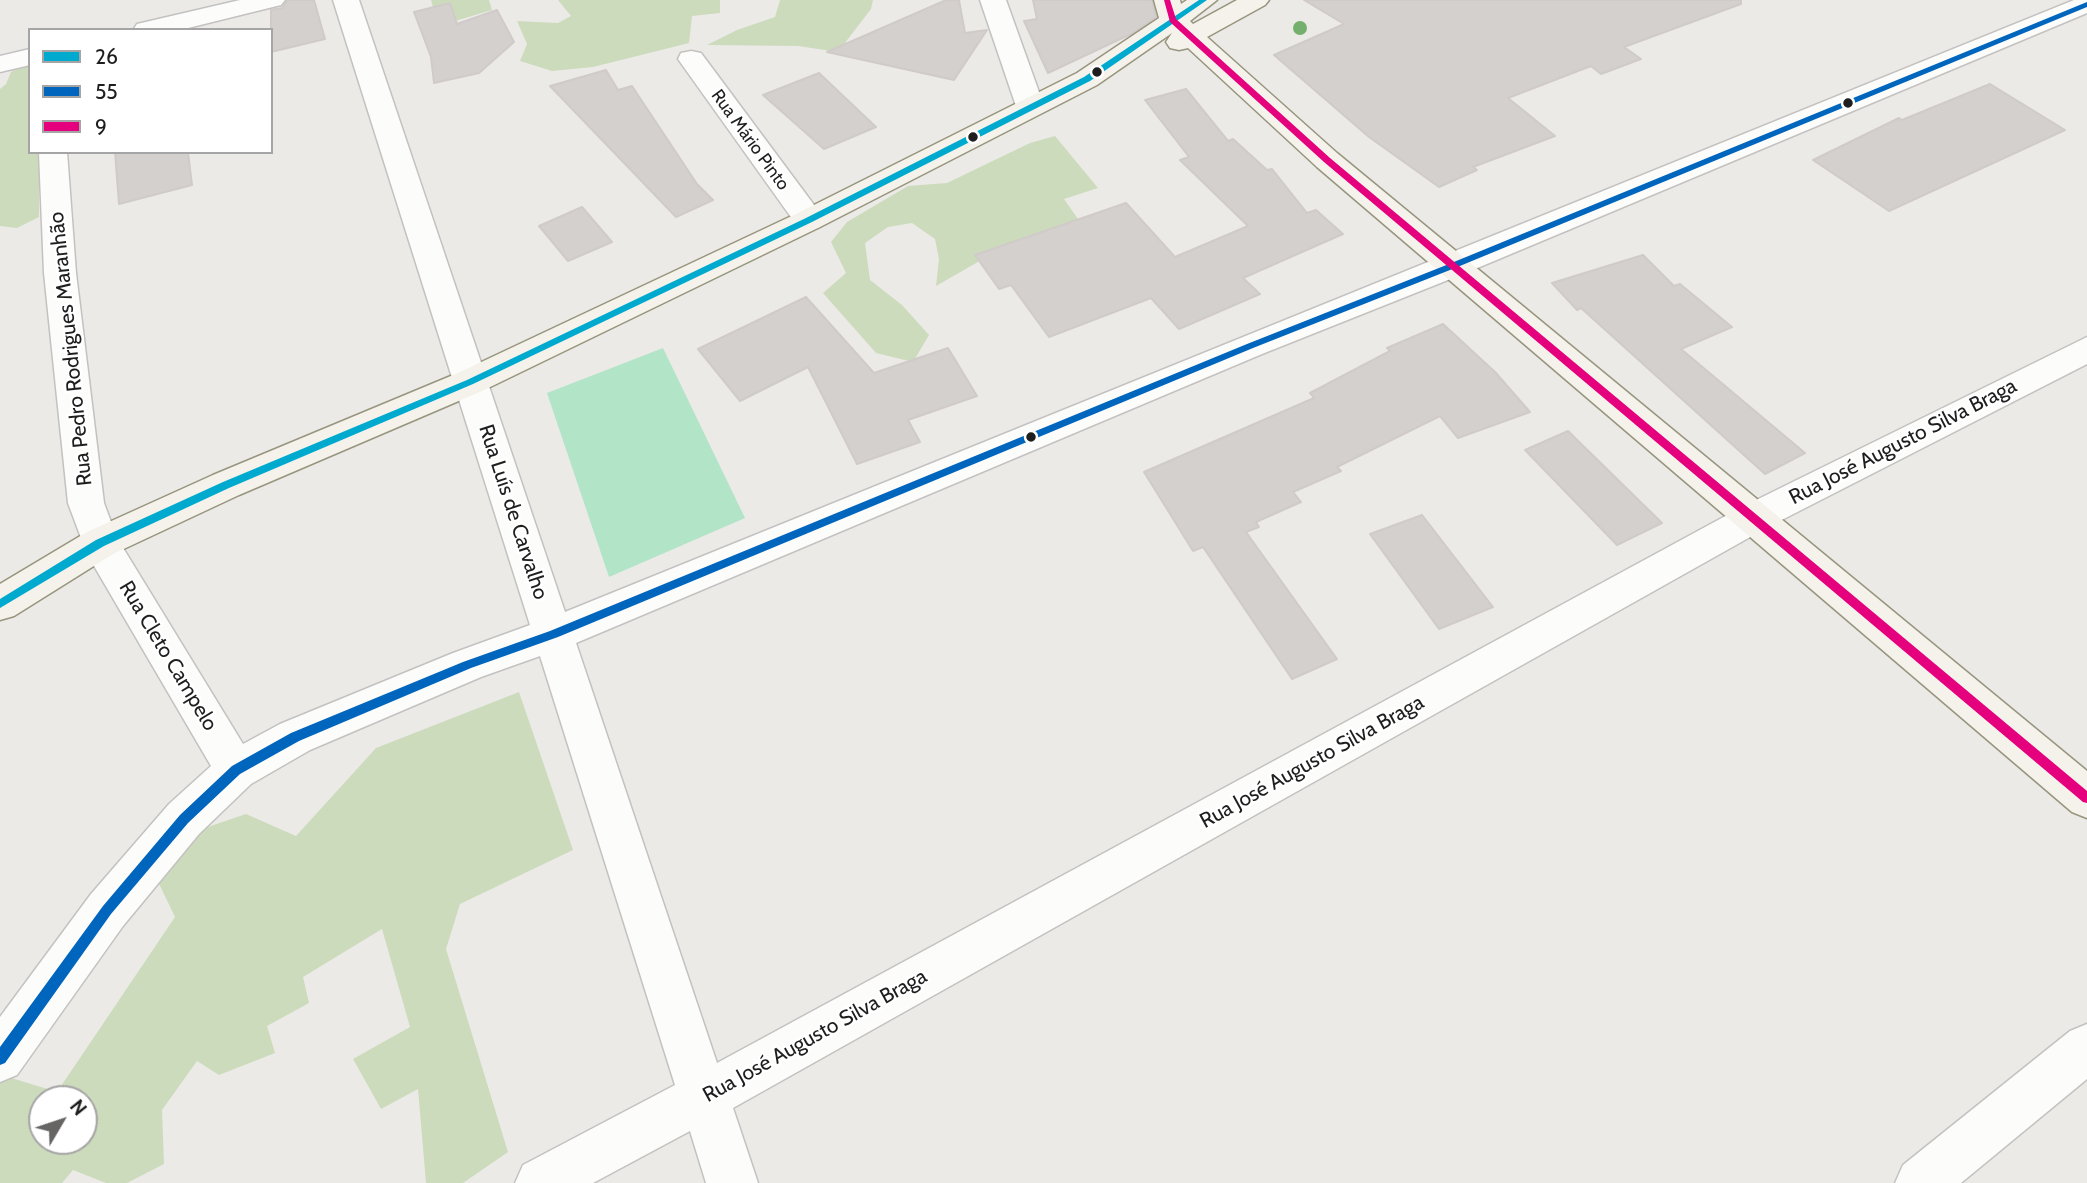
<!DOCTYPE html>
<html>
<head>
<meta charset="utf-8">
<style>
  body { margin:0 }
  #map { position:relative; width:2087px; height:1183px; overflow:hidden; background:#eceae7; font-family:Cabin,sans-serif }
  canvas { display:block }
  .legend { position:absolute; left:28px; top:28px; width:245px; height:126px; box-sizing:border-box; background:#fff; border:2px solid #a5a5a5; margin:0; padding:9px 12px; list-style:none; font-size:21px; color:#1e1e1e }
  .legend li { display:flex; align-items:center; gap:14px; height:35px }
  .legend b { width:35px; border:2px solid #a5a5a5 }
  .north { position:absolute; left:28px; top:1085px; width:70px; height:70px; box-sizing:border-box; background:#fff; border:2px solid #a5a5a5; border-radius:50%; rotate:51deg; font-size:19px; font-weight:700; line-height:28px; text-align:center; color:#1e1e1e }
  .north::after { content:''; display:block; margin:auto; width:24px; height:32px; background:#666564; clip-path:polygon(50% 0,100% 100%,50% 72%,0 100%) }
</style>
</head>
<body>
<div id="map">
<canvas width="2087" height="1183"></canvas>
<ul class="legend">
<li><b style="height:9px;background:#00a9ce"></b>26</li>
<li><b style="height:9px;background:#0065bd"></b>55</li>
<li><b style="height:9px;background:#e5007d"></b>9</li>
</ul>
<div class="north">N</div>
</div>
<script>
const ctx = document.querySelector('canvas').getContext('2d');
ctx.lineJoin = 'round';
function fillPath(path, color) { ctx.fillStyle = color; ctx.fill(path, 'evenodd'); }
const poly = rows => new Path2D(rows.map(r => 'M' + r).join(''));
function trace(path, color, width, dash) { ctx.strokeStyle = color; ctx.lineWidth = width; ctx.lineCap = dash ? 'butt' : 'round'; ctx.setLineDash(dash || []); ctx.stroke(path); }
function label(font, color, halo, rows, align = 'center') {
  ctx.font = font + ' Cabin,sans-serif'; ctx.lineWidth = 5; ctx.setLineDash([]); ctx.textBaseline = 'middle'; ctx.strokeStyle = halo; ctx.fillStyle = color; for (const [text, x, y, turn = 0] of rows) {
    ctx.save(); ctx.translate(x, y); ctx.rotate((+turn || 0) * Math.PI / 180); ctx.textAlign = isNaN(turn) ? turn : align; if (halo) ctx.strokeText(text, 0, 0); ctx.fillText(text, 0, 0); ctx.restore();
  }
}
fillPath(poly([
  [431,0,489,0,492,10,455,21,433,7],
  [558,0,720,0,720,13,692,16,689,43,593,67,552,71,520,61,527,44,517,21,558,23,571,16],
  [780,0,873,0,871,9,838,52,798,46,707,45,737,30,775,17],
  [30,62,30,152,39,152,39,217,17,228,0,226,0,89,6,84,11,72],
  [1055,136,1098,188,1064,199,1078,219,1004,247,936,286,939,259,935,239,912,223,888,227,865,243,870,280,902,305,929,335,913,362,876,353,823,293,846,273,831,242,847,222,908,186,947,183,1030,143],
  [519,692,573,850,460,904,446,949,508,1152,463,1183,426,1183,418,1089,381,1109,353,1059,410,1027,382,929,303,977,309,1003,267,1026,275,1053,219,1075,197,1061,162,1110,164,1164,127,1183,106,1183,73,1170,62,1183,0,1183,0,1082,5,1076,57,1092,175,917,148,861,202,829,246,814,296,836,376,748],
  [42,1099,84,1099,84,1141,42,1141]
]), '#ccdbbc');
fillPath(poly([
  [663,348,745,518,609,577,547,393]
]), '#b2e4c7');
const building = poly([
  [288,0,314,0,325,39,271,52,271,10,282,8,288,0],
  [946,0,959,0,965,33,987,30,954,80,827,52,946,0],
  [1033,0,1152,0,1156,17,1133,33,1048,73,1024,21,1037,19,1033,0],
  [1304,0,1741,0,1741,4,1624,47,1641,59,1601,74,1591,66,1508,98,1555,136,1473,167,1477,170,1439,187,1369,137,1274,55,1344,24,1304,0],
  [450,3,457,24,497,10,514,42,479,73,434,83,431,57,414,12,450,3],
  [606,70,618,90,632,86,697,184,713,200,676,217,550,86,606,70],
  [819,73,876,127,824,149,763,95,819,73],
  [1990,84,2065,130,1889,211,1813,160,1899,118,1902,120,1990,84],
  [1186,89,1228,141,1233,139,1267,170,1272,169,1307,213,1316,210,1343,234,1243,278,1260,294,1179,329,1151,298,1049,337,1011,285,999,289,975,255,1126,203,1175,257,1248,226,1180,160,1189,157,1145,100,1186,89],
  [115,152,188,152,192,185,119,204,115,152],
  [582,207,612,242,568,261,539,226,582,207],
  [1643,255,1674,286,1680,284,1732,327,1681,349,1805,453,1765,474,1581,308,1577,310,1552,283,1643,255],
  [806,297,874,373,948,348,977,396,908,420,920,442,857,464,808,367,740,401,698,349,806,297],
  [1443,324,1495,372,1530,412,1458,438,1440,416,1337,467,1341,471,1293,492,1301,502,1256,522,1259,527,1246,532,1337,659,1292,679,1203,547,1193,551,1144,472,1314,398,1310,393,1390,351,1387,348,1443,324],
  [1568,431,1662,523,1617,545,1525,450,1568,431],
  [1422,515,1493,607,1439,629,1370,534,1422,515]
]);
fillPath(building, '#d3d0ce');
trace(building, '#d0cbc8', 2);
const street = poly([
  [240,0,285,0,281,5,180,30,133,30,137,24,240,0],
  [333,0,359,0,565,612,2074,0,2087,0,2087,13,1463,274,1262,354,576,643,717,1063,1742,507,2087,337,2087,364,1768,527,733,1108,758,1183,706,1183,690,1131,593,1183,515,1183,523,1165,675,1085,540,656,481,677,310,750,251,784,199,834,123,926,17,1075,0,1082,0,1017,91,894,169,804,211,766,87,554,68,503,44,273,39,152,67,152,76,273,104,503,117,538,243,744,280,724,453,653,530,625,333,0],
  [980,0,1006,0,1044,106,1040,112,1030,114,1020,112,1016,106,980,0],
  [30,49,30,65,0,72,0,56,30,49],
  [691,51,701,53,820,213,824,220,820,227,809,230,798,227,678,59,681,53,691,51],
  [2087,1024,2087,1079,1961,1183,1895,1183,1903,1165,2070,1031,2087,1024]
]);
const secondary = poly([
  [1154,0,1180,0,1181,4,1187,0,1217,0,1190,21,1193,24,1237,0,1269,0,1265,5,1207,37,1337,153,2087,771,2087,818,2072,812,1317,167,1188,48,1179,50,1170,48,1166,42,1172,33,1097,85,820,227,482,391,239,495,113,554,14,616,0,620,0,584,87,532,213,475,458,373,798,213,1077,73,1159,18,1154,0]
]);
trace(street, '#c3c2c1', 3);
trace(secondary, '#97957e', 3);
fillPath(street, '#fcfcfb');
fillPath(secondary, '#f4f2ea');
fillPath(poly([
  [1199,0,1207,0,1090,81,812,222,473,384,229,488,104,546,0,608,0,599,96,540,223,482,467,380,806,218,1084,77,1199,0]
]), '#00a9ce');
fillPath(poly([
  [2087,2,2087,7,1455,268,1253,348,558,637,471,668,299,741,240,774,188,823,111,914,5,1063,0,1065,0,1047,103,906,180,815,232,766,291,733,463,662,550,631,1247,344,1449,264,2087,2]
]), '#0065bd');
fillPath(poly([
  [1164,0,1170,0,1176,19,1330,158,2087,791,2087,803,2083,802,1324,162,1170,22,1164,0]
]), '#e5007d');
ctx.fillStyle = '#74af6d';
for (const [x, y] of [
  [1300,28]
]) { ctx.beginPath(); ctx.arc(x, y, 7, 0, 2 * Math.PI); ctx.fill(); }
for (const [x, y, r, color] of [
  [1097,72,6,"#1e1e1e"],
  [1848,103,6,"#1e1e1e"],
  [973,137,6,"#1e1e1e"],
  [1031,437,6,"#1e1e1e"]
]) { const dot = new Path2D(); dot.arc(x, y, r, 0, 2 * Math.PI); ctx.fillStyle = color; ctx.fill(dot); trace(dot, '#fff', 2.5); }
label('18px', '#1e1e1e', '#fff', [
  ["Rua Mário Pinto",750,140,54]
]);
label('21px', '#1e1e1e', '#fff', [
  ["Rua Pedro Rodrigues Maranhão",71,349,-96],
  ["Rua José Augusto Silva Braga",1903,442,-27],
  ["Rua Luís de Carvalho",513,512,72],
  ["Rua Cleto Campelo",168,656,59],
  ["Rua José Augusto Silva Braga",1312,762,-29],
  ["Rua José Augusto Silva Braga",815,1036,-29]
]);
</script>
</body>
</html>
